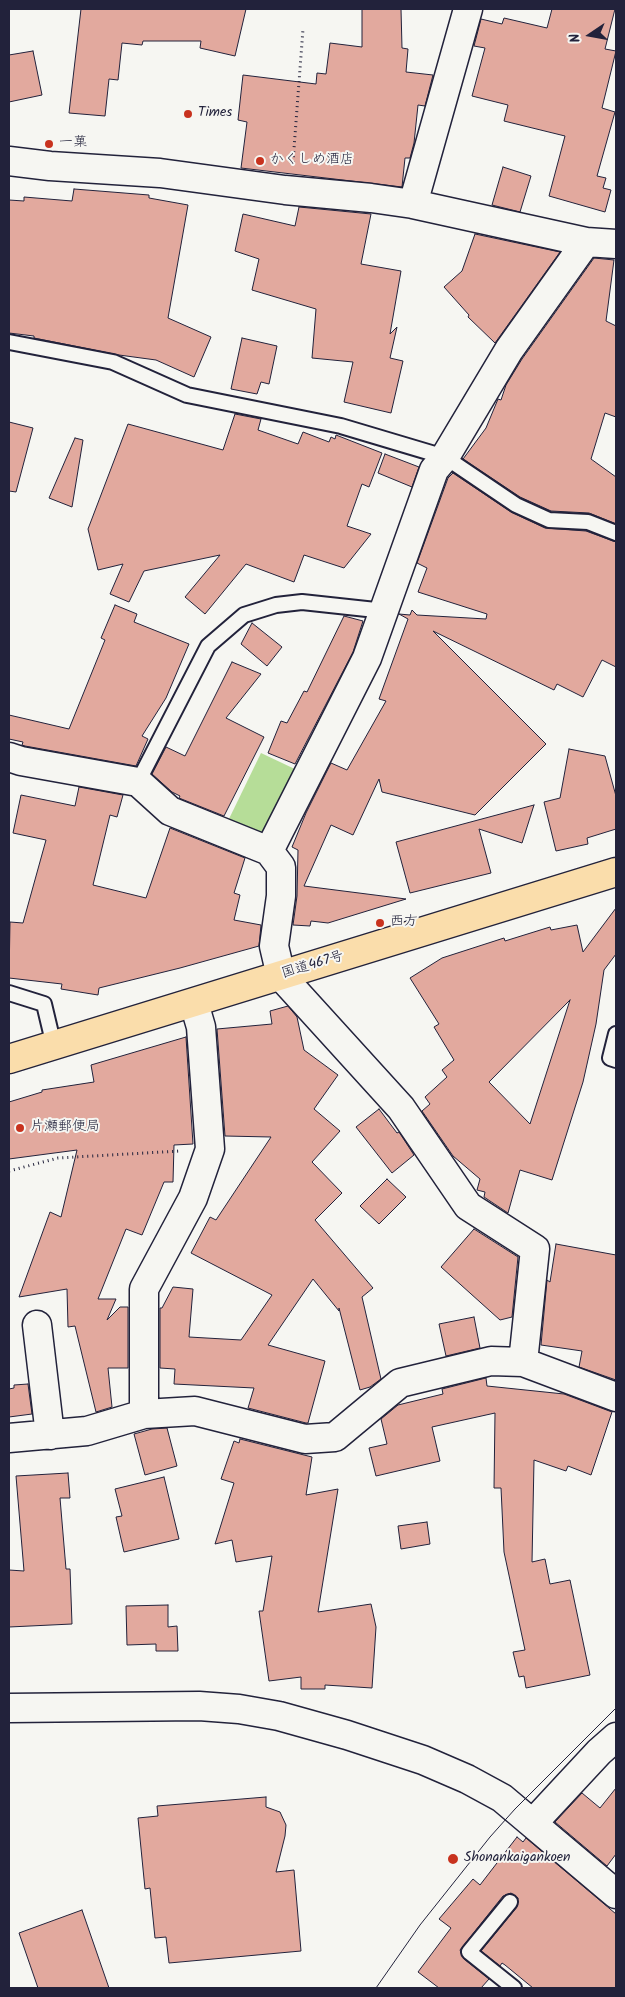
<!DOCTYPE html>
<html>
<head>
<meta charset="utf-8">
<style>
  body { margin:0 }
  #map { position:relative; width:625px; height:1997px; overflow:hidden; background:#f6f6f2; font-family:Kalam,sans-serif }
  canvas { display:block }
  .frame { position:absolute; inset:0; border:10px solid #22223b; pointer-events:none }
  .north { position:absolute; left:565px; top:10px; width:50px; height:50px; -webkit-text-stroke:4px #f6f6f2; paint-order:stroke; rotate:258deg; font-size:14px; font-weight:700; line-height:20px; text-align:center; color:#22223b }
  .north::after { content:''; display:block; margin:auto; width:18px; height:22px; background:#22223b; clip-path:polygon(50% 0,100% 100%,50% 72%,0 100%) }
</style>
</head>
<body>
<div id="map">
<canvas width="625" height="1997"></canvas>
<div class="frame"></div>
<div class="north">N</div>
</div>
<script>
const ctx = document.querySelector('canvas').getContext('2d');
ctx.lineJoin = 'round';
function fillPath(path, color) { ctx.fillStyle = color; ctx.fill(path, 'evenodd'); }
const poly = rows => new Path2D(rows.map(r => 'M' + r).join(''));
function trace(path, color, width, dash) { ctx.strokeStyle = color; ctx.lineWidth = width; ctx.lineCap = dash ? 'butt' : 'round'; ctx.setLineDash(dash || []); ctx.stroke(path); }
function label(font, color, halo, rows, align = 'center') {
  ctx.font = font + ' Kalam,"Klee One",sans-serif'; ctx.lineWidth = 4; ctx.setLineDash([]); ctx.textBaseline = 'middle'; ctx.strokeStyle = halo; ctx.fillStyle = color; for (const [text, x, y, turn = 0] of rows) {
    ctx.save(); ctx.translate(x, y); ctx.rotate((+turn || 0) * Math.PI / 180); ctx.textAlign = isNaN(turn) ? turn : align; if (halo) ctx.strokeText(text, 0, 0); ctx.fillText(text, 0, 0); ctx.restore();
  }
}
fillPath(poly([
  [261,753,299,771,269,832,256,837,227,823]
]), '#b6dd98');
const building = poly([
  [81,9,246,9,235,56,200,48,201,41,143,41,142,45,122,43,118,80,109,79,105,116,69,113,81,9],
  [362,9,401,9,402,48,408,49,406,72,433,75,425,106,418,105,414,143,410,158,405,158,402,187,241,168,247,122,238,120,243,75,316,84,317,73,326,74,330,43,362,47,362,9],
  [552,9,615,9,605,49,616,51,602,108,615,112,597,176,606,178,603,188,611,190,605,212,549,196,565,136,504,121,508,105,472,96,485,48,474,46,481,19,502,24,504,18,547,28,552,9],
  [33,51,42,95,9,102,9,55,33,51],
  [503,167,531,176,520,212,492,205,503,167],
  [74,189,149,195,149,198,188,205,168,318,211,337,194,377,156,360,119,355,34,338,34,336,9,333,9,200,24,201,24,197,72,201,74,189],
  [299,207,371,214,361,264,401,271,390,334,397,327,390,358,403,361,391,413,344,402,353,362,312,358,316,309,252,290,259,259,235,251,243,214,295,226,299,207],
  [475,234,560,252,495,343,468,317,469,315,444,287,462,271,475,234],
  [594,258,614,260,606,321,616,326,616,417,605,413,591,459,616,477,616,524,589,513,551,511,520,497,463,459,486,428,498,399,501,400,506,385,522,359,594,258],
  [242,338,277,346,269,384,261,382,257,394,231,389,242,338],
  [235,414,261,419,258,430,298,444,303,432,329,442,331,437,335,439,336,435,382,453,369,487,362,484,347,526,371,534,344,568,304,555,294,582,246,564,205,614,185,597,220,555,144,571,129,602,110,594,123,564,98,570,88,529,128,424,223,450,235,414],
  [9,422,33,428,16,492,9,491,9,422],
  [75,438,83,440,72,507,49,498,75,438],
  [385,454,419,467,412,487,378,473,385,454],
  [453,473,511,512,545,528,586,531,616,542,616,667,602,660,583,697,557,684,554,690,433,631,546,744,475,815,382,792,379,779,353,835,331,825,304,886,406,899,328,923,311,921,310,926,293,925,297,896,298,850,292,847,306,813,331,763,347,770,386,701,379,699,408,619,399,614,410,615,412,610,417,615,486,619,487,614,418,592,427,568,417,563,448,478,453,473],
  [115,605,137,614,134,622,189,644,166,698,142,736,148,739,136,766,25,746,22,745,23,742,9,739,9,715,69,729,105,640,101,638,115,605],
  [344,616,363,621,353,652,295,764,268,753,281,721,287,723,304,691,307,692,344,616],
  [252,623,282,647,267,666,241,644,252,623],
  [232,662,261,674,226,718,264,737,224,816,179,798,180,796,172,792,152,774,166,747,185,756,232,662],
  [569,749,605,756,616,796,616,829,587,838,588,844,556,851,544,802,560,798,569,749],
  [79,787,123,795,117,817,110,815,93,885,146,898,170,828,245,858,234,893,240,895,234,920,261,925,259,946,180,968,99,988,98,995,61,989,62,984,9,978,10,922,23,923,46,840,13,833,21,795,75,806,79,787],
  [534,805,522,843,479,829,491,873,410,893,396,842,534,805],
  [616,908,616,954,604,970,596,1024,583,1082,552,1180,520,1170,508,1213,484,1197,485,1192,477,1190,480,1179,453,1156,422,1111,430,1104,425,1097,447,1077,442,1070,454,1060,434,1027,439,1024,410,978,442,958,504,938,505,941,550,927,551,930,577,925,583,952,616,908],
  [570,1000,530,1124,489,1082,570,1000],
  [288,1006,297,1017,304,1050,338,1075,314,1109,340,1131,312,1162,342,1193,315,1220,373,1288,362,1297,381,1379,370,1387,360,1390,339,1308,339,1311,313,1279,268,1345,325,1361,308,1423,306,1423,248,1408,254,1388,174,1384,175,1369,160,1368,160,1308,162,1308,173,1287,193,1289,189,1337,241,1340,272,1295,191,1253,210,1217,216,1220,271,1137,225,1136,217,1029,272,1024,270,1011,288,1006],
  [186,1037,193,1144,174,1145,173,1182,164,1182,142,1235,126,1229,98,1299,116,1299,107,1320,120,1307,128,1307,128,1368,108,1368,112,1407,96,1412,75,1326,68,1327,67,1289,19,1297,50,1212,61,1217,77,1150,9,1159,9,1102,42,1092,42,1090,94,1082,91,1065,186,1037],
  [379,1109,397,1133,399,1132,414,1155,392,1173,356,1127,379,1109],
  [387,1179,406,1197,379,1224,360,1206,387,1179],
  [474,1229,518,1257,512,1317,500,1320,441,1267,474,1229],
  [556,1244,616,1255,616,1380,579,1367,582,1351,541,1345,547,1280,550,1282,556,1244],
  [474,1317,480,1348,446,1356,439,1324,474,1317],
  [486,1378,487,1386,564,1394,612,1412,591,1475,568,1466,566,1471,534,1460,532,1562,545,1559,550,1584,570,1580,590,1675,526,1688,524,1676,519,1677,513,1652,525,1650,504,1552,501,1488,494,1488,495,1413,432,1427,440,1461,376,1476,369,1448,387,1444,381,1419,398,1405,443,1394,442,1389,486,1378],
  [28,1384,32,1414,9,1417,9,1389,14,1388,14,1385,28,1384],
  [167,1428,177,1466,145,1475,134,1434,152,1429,167,1428],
  [240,1439,312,1457,306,1495,338,1489,318,1612,371,1604,376,1627,372,1688,325,1685,325,1689,301,1689,301,1677,269,1681,259,1611,263,1611,272,1556,236,1562,232,1540,215,1544,234,1483,221,1479,234,1441,239,1443,240,1439],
  [68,1473,70,1498,60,1498,66,1569,70,1569,72,1624,9,1627,9,1570,24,1571,16,1476,68,1473],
  [164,1477,179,1539,124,1552,116,1517,122,1516,115,1489,164,1477],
  [427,1522,430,1544,401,1549,398,1526,427,1522],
  [168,1605,168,1627,177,1626,178,1651,156,1651,156,1644,127,1645,126,1606,168,1605],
  [616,1788,616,1854,607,1866,555,1822,582,1793,600,1808,616,1788],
  [266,1797,266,1807,280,1812,286,1825,285,1836,276,1872,294,1870,301,1951,169,1963,166,1937,155,1938,150,1888,145,1889,138,1818,158,1816,157,1806,266,1797],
  [517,1837,523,1842,526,1838,616,1914,616,1988,533,1988,505,1965,502,1963,500,1966,481,1951,517,1907,518,1898,511,1893,503,1896,460,1950,464,1959,489,1979,481,1988,439,1988,418,1972,451,1928,439,1919,473,1879,480,1885,517,1837],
  [82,1910,109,1988,38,1988,19,1933,82,1910]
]);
fillPath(building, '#e2a99e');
trace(building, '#22223b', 1);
const lane = poly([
  [9,342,113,362,187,395,341,426,445,457,516,505,549,520,588,522,616,533],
  [138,782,208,646,244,615,276,605,302,602,385,611],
  [9,993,44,1004,54,1046],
  [616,1034,610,1058,616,1060],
  [510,1902,469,1952,514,1988]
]);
const street = poly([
  [9,161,50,166,160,173,285,190,371,198,413,204,586,242,616,244],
  [413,204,468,9],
  [9,757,21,761,138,782,170,811,269,851],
  [37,1325,50,1435],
  [523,1362,535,1249,468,1206,401,1108,281,976,274,946,281,896,281,867,269,851,367,658,434,470,445,457,509,350,586,242],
  [144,1414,144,1289,193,1198,210,1149,201,1027,194,1003],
  [9,1438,87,1431,144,1414,195,1411,305,1439,335,1437,400,1383,491,1361,523,1362,616,1397],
  [9,1708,199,1706,239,1709,279,1716,347,1735,423,1760,467,1779,502,1798,616,1894],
  [533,1823,599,1752,616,1737]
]);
const highway = poly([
  [9,1059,616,872]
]);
trace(lane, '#22223b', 18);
trace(street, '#22223b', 31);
trace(highway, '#22223b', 31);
trace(poly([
  [293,162,303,29],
  [9,1171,58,1158,180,1151]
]), '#22223b', 3, [1, 4]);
trace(lane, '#f6f6f2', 14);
trace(street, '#f6f6f2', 28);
trace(highway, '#faddab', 28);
trace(poly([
  [376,1988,420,1925,490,1837,515,1809,616,1708]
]), '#22223b', 1);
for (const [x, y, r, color] of [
  [188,114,5,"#c8321e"],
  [49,144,5,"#c8321e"],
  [260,161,5,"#c8321e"],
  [380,923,5,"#c8321e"],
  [20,1128,5,"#c8321e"],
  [453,1859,6,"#c8321e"]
]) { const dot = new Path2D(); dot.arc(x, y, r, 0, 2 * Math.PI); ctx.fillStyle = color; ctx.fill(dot); trace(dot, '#f6f6f2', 2); }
label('14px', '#22223b', '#f6f6f2', [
  ["Times",198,114],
  ["一菓",59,144],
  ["かくしめ酒店",270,161],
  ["西方",390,923],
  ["片瀬郵便局",30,1128],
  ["Shonankaigankoen",464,1859]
], 'left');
label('14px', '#22223b', '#f6f6f2', [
  ["国道467号",313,966,-17]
]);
</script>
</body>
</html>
